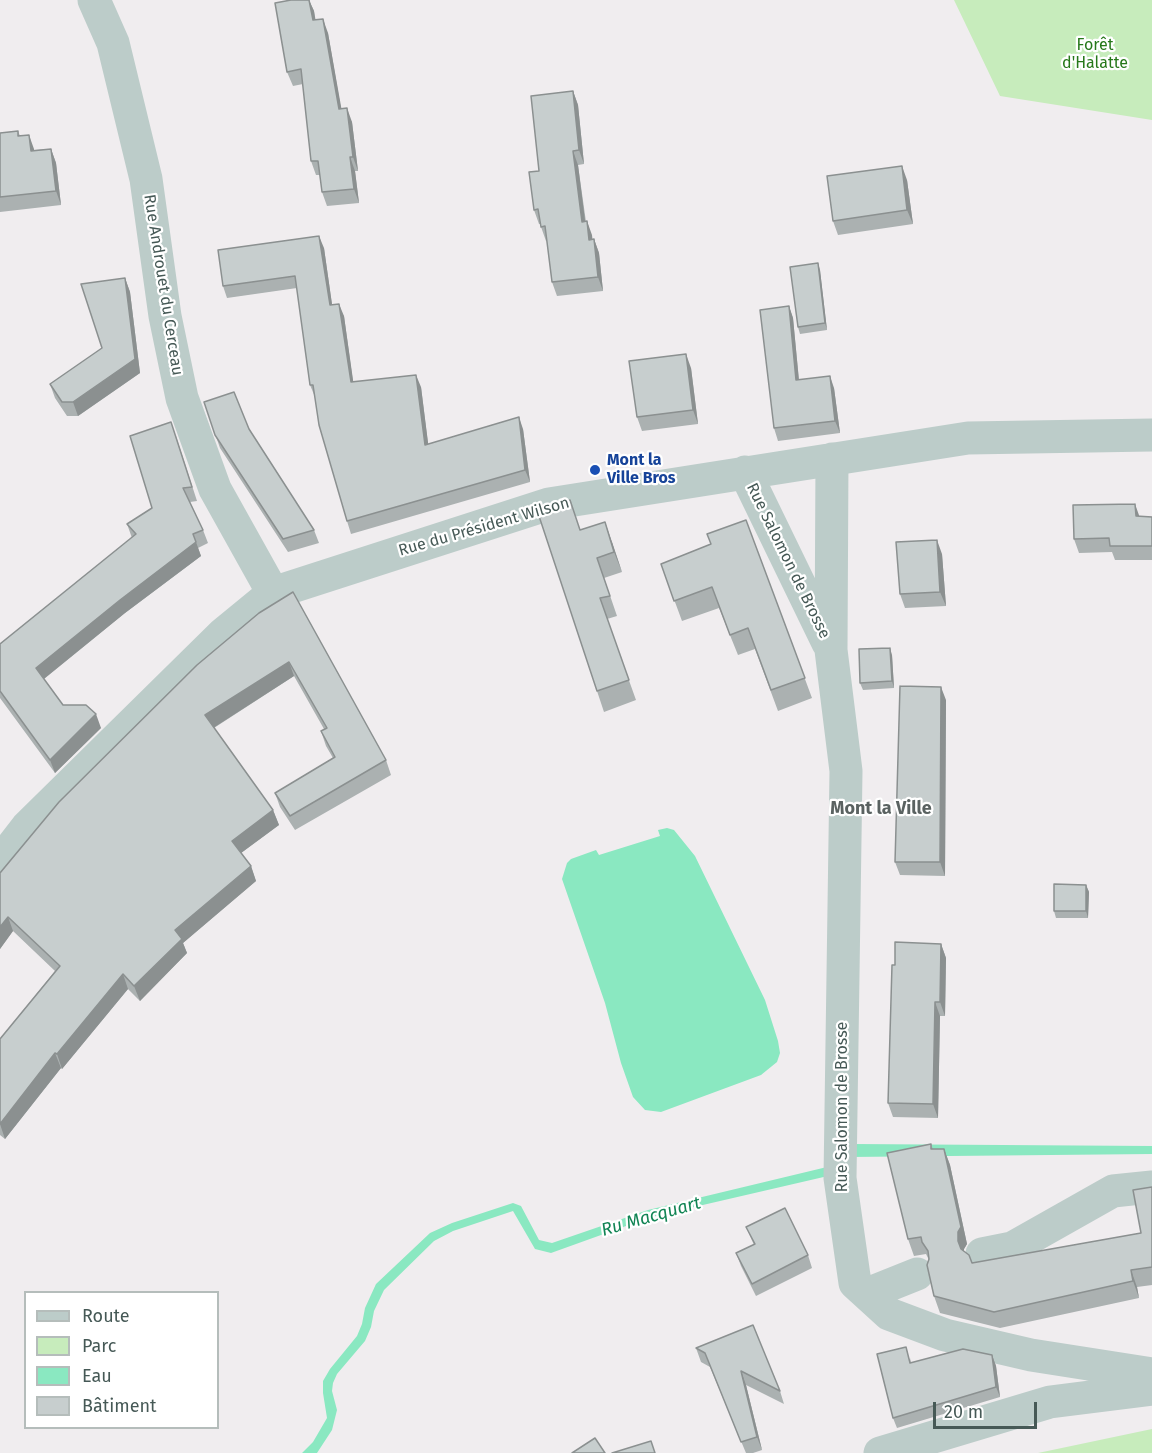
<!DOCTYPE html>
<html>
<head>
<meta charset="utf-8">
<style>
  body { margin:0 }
  #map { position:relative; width:1152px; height:1453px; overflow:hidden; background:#f0edef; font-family:"Fira Sans",sans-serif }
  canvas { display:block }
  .legend { position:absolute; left:24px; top:1291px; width:195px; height:138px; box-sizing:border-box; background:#fff; border:2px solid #b5bdbb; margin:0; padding:8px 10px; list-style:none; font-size:18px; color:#465956 }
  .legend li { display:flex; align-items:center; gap:12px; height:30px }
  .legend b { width:30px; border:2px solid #b5bdbb }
  .scale { position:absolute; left:933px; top:1402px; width:104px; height:27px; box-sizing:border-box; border:3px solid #465956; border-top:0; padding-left:8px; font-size:18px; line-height:21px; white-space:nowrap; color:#465956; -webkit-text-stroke:4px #fff; paint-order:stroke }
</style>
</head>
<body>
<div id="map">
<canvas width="1152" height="1453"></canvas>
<ul class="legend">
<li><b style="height:8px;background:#bcccc9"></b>Route</li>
<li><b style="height:16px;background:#c7ecbc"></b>Parc</li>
<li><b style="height:16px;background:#8ae8c1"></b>Eau</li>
<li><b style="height:16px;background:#c7cece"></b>Bâtiment</li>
</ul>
<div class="scale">20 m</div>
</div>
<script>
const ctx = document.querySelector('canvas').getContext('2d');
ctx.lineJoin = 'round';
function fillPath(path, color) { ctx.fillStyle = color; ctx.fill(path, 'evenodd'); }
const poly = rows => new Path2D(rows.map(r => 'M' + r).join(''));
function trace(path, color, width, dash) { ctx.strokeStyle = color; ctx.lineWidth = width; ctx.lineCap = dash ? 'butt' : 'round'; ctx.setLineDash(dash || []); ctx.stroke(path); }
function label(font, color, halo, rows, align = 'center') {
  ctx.font = font + ' "Fira Sans",sans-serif'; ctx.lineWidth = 4.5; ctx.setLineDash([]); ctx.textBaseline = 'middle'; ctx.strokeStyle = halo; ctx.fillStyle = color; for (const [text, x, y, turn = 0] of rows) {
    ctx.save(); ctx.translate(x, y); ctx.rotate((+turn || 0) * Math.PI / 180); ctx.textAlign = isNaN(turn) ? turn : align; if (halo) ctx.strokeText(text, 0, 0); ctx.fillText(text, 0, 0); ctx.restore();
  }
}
fillPath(poly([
  [954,0,1152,0,1152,120,1000,96],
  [1152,1429,1152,1453,1038,1453]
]), '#c7ecbc');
fillPath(poly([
  [667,828,674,830,695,856,765,1000,778,1041,780,1053,777,1062,761,1075,661,1112,645,1110,633,1097,621,1063,605,1003,562,879,567,863,571,859,596,850,599,855,660,836,658,830],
  [853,1144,1152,1146,1152,1154,849,1157],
  [827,1167,828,1176,651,1217,551,1253,535,1249,513,1211,453,1231,434,1241,384,1290,374,1311,371,1327,365,1341,337,1374,333,1383,332,1391,337,1410,332,1430,317,1453,302,1453,313,1442,327,1418,323,1393,323,1381,330,1369,357,1336,362,1324,365,1308,376,1284,430,1233,452,1223,513,1203,521,1206,539,1240,552,1243,648,1210]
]), '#8ae8c1');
trace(poly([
  [94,0,113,43,146,179,165,316,182,398,215,489,273,593],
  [832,459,831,650,846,771,840,1178,855,1283,889,1314,945,1335,1031,1355,1152,1374],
  [745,472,828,643],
  [0,862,27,827,223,634,273,593,549,504,968,438,1152,435],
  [982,1254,1012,1248,1113,1191,1152,1187],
  [867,1294,917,1274],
  [880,1453,1050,1402,1152,1389]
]), '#bcccc9', 33);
fillPath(poly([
  [309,0,314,11,315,20,328,33,341,109,352,122,358,171,355,171,359,203,327,206,322,192,320,175,316,175,311,161,303,84,293,86,287,72],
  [573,91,578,105,584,164,578,165,586,222,587,221,592,239,594,239,599,253,603,291,557,296,552,282,547,241,546,241,540,224,539,224,534,210,539,171],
  [18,131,20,136,34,150,51,149,56,163,61,205,0,212,0,133],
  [907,180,913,224,838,235,833,221],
  [324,248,332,305,344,316,353,382,421,387,428,444,523,429,530,482,351,534,347,521,315,397,310,385,297,288,227,298,223,286],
  [820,270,827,330,800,334,798,327],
  [125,278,130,292,140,373,78,416,67,416,55,398,50,384,102,348],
  [789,306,793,318,799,380,834,388,840,433,778,441,774,428],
  [691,368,698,424,642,431,637,417],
  [204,402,249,429,314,530,319,543,288,552,220,448],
  [176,436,197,501,190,502,203,530,208,543,198,548,201,556,125,613,44,679,63,705,101,728,55,773,0,698,0,644,132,538,127,524,152,508],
  [1140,516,1152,517,1152,560,1115,560,1112,552,1079,553,1074,539],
  [746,520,812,698,778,711,755,649,738,655,719,608,682,621,661,564,711,544],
  [581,530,612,542,622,572,604,578,617,616,607,619,636,700,604,712,597,691],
  [942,554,946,606,905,608,900,594],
  [259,613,386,760,391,775,295,830,280,807,275,793,333,758,326,746,321,731,324,729,294,676,214,728,273,810,279,825,241,853,251,866,256,881,183,943,187,953,140,1001,128,989,62,1069,61,1068,5,1139,0,1135,0,1039,55,971,13,931,0,949,0,873],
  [892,655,894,688,863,690,860,683],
  [946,700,945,876,900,875,895,862],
  [1086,885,1089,892,1088,918,1056,918,1054,911],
  [941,944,946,958,945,1016,940,1016,938,1118,893,1117,888,1103,895,965],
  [931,1144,933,1149,944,1149,950,1165,967,1244,964,1249,964,1251,972,1263,1141,1233,1152,1187,1152,1285,1137,1287,1139,1298,1000,1328,940,1313,934,1296,929,1260,926,1254,914,1256,908,1239],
  [746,1227,808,1255,812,1268,756,1296,741,1266,736,1253,754,1245],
  [696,1348,780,1391,784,1404,746,1385,762,1450,753,1453,746,1453,710,1367,701,1362],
  [992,1355,996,1366,1000,1397,897,1428,893,1418,910,1358,911,1363]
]), '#abb1b1');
fillPath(poly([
  [309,0,314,11,318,34,313,20],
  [323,19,328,33,344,123,339,109],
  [573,91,578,105,584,164,579,150],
  [347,108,352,122,358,171,353,157],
  [29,135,34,149,36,165,31,151],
  [51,149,56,163,61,205,56,191],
  [573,151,578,165,587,236,582,222],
  [350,157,355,171,359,203,354,189],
  [902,166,907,180,913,224,907,210],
  [587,221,592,235,594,254,589,240],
  [319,236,324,248,334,318,330,305],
  [594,239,599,253,603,291,598,277],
  [818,263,820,270,827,330,825,323],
  [125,278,130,292,140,373,78,416,73,402,135,359],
  [339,304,344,316,355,394,351,382],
  [789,306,793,318,800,392,796,380],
  [686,354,691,368,698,424,693,410],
  [416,375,421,387,430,458,425,445],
  [830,376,834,388,840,433,835,421],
  [519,417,523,429,530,482,525,470],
  [1135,504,1140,518,1136,516],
  [605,522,612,542,622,572,614,552],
  [937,540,942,554,946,606,940,592],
  [196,542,201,556,125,613,40,682,36,668,120,600],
  [890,648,892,655,894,688,892,681],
  [289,662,294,676,210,730,205,715],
  [941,687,946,700,945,876,940,862],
  [96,714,101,728,55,773,50,760],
  [273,810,279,825,237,856,232,841],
  [251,866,256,881,183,943,187,953,140,1001,134,986,175,930],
  [1086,885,1089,892,1088,918,1086,911],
  [8,917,13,931,0,949,0,927],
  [941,944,946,958,945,1016,940,1002],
  [123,974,128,989,62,1069,57,1054],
  [935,1002,940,1016,938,1118,933,1104],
  [55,1053,61,1068,5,1139,0,1124],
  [944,1149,950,1165,967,1244,964,1249,964,1258,958,1241],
  [1131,1270,1137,1287,1139,1298,1133,1281],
  [992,1355,996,1366,1000,1397,996,1387],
  [741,1371,746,1385,762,1450,757,1437]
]), '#8b9090');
const building = poly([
  [291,0,309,0,313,20,323,19,339,109,347,108,353,157,350,157,354,189,322,192,318,161,311,161,301,69,287,72,275,3,291,0],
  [573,91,579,150,573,151,582,222,587,221,589,240,594,239,598,277,552,282,545,226,541,227,538,209,534,210,529,172,539,171,531,96,573,91],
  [18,131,18,136,29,135,31,151,51,149,56,191,0,197,0,133,18,131],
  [902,166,907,210,833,221,827,176,902,166],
  [319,236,330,305,339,304,351,382,416,375,425,445,519,417,525,470,347,521,319,425,313,385,310,385,295,276,223,286,218,250,319,236],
  [818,263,825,323,798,327,790,267,818,263],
  [125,278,135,359,73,402,62,402,50,384,102,348,81,284,125,278],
  [789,306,796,380,830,376,835,421,774,428,760,310,789,306],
  [686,354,693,410,637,417,629,361,686,354],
  [234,392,249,429,314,530,283,539,215,435,204,402,234,392],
  [171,422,192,487,183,488,203,530,193,534,196,542,120,600,36,668,63,705,86,705,96,714,50,760,0,691,0,644,136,534,127,524,152,508,130,436,171,422],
  [570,500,580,530,605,522,614,552,597,558,610,596,600,598,629,680,597,691,536,507,570,500],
  [1135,504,1136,516,1152,517,1152,546,1110,546,1109,538,1074,539,1073,505,1135,504],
  [746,520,805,678,771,690,748,628,730,635,712,587,674,601,661,564,711,544,707,534,746,520],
  [937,540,940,592,900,594,896,542,937,540],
  [293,592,386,760,290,816,275,793,335,757,321,731,327,728,289,662,205,715,273,810,232,841,251,866,175,930,182,939,134,986,123,974,57,1054,55,1053,0,1124,0,1039,60,966,8,917,0,927,0,873,59,802,197,665,259,613,293,592],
  [890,648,892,681,860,683,859,649,890,648],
  [900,686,941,687,940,862,895,862,900,686],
  [1054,884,1086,885,1086,911,1054,911,1054,884],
  [895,942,941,944,940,1002,935,1002,933,1104,888,1103,892,965,895,965,895,942],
  [931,1144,931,1149,944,1149,961,1227,958,1232,958,1241,961,1249,969,1255,972,1263,1141,1233,1133,1190,1152,1187,1152,1267,1131,1270,1133,1281,994,1312,934,1296,927,1265,929,1259,928,1251,922,1242,921,1237,908,1239,887,1153,931,1144],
  [785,1208,808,1255,752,1284,736,1253,755,1244,746,1227,785,1208],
  [753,1325,780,1391,741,1371,757,1437,741,1442,705,1353,696,1348,753,1325],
  [906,1347,910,1363,963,1349,992,1355,996,1387,893,1418,877,1354,906,1347],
  [595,1438,605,1453,572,1453,595,1438],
  [651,1441,655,1453,612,1453,651,1441]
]);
fillPath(building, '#c7cece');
trace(building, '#8b9090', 1.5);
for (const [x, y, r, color] of [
  [595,470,6,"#1a4fb4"]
]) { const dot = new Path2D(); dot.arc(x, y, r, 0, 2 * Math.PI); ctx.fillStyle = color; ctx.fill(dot); trace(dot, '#fff', 2); }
label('16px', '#26781a', '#fff', [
  ["Forêt",1095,46],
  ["d'Halatte",1095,64]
]);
label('16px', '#465956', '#fff', [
  ["Rue Androuet du Cerceau",163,285,81],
  ["Rue du Président Wilson",484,527,-16],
  ["Rue Salomon de Brosse",788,561,64],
  ["Rue Salomon de Brosse",843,1107,-90]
]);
label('bold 16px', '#164399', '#fff', [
  ["Mont la",607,461],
  ["Ville Bros",607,479]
], 'left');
label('bold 18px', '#5a6261', '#fff', [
  ["Mont la Ville",881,809]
]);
label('italic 18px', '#118454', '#fff', [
  ["Ru Macquart",651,1217,-16]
]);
</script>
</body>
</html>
